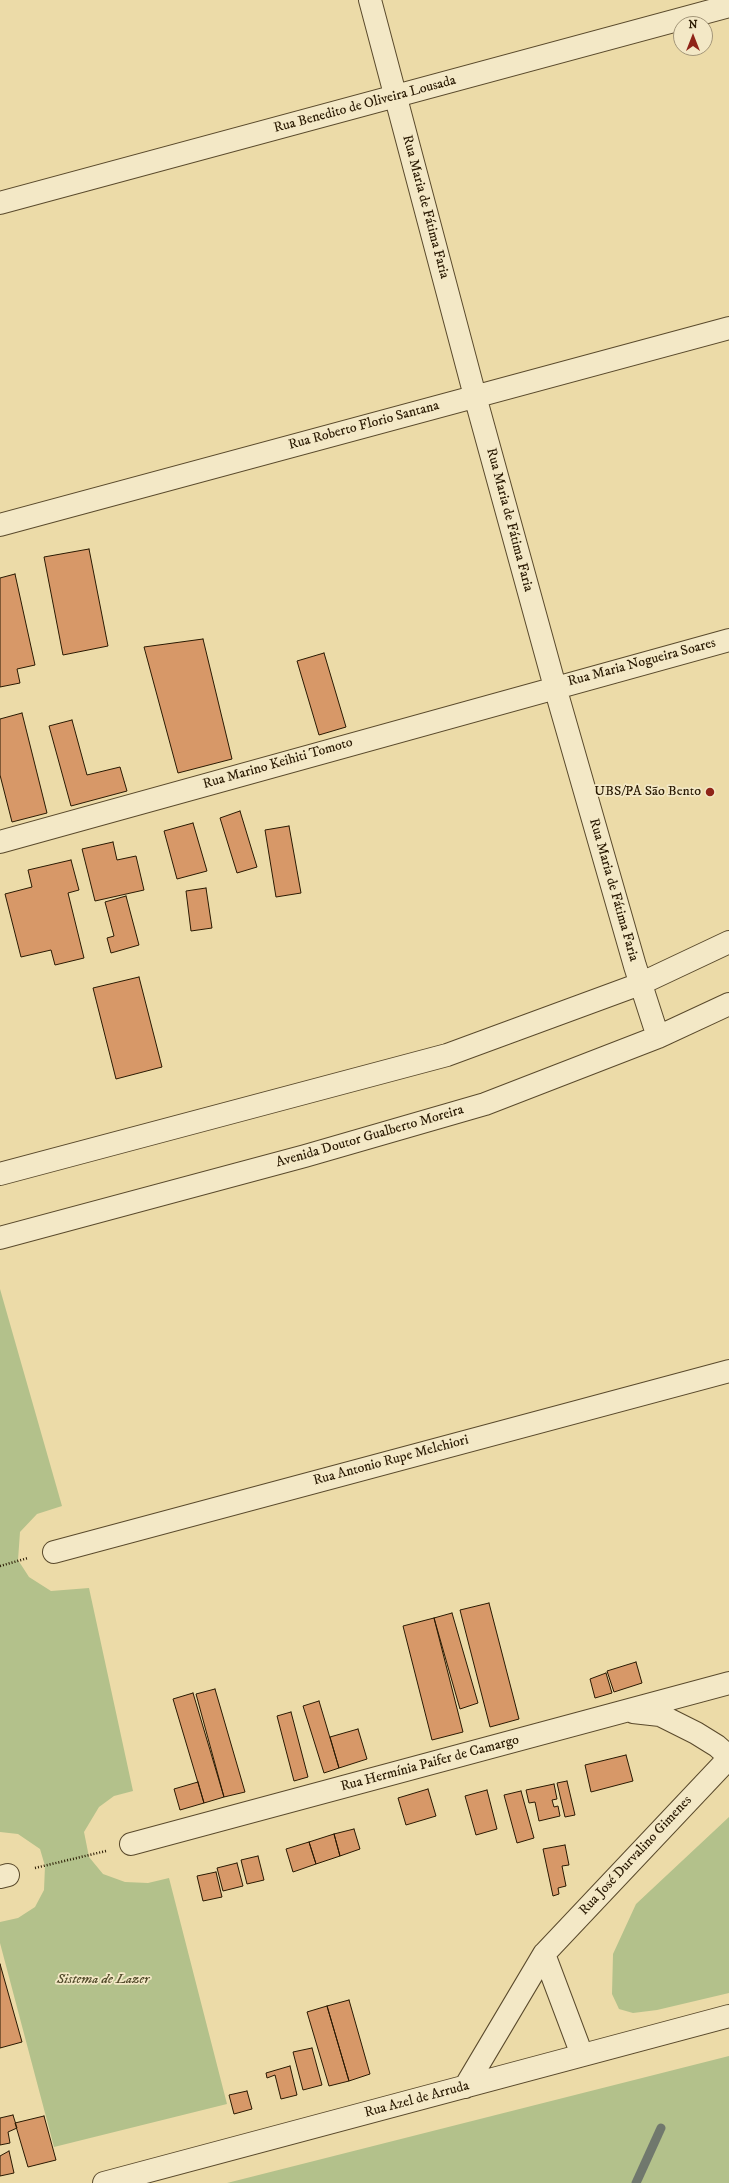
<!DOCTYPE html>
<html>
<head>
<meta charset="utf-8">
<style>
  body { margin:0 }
  #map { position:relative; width:729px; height:2183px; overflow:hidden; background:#ecdba8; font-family:"IM FELL DW Pica",serif }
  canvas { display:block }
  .north { position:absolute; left:673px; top:16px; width:40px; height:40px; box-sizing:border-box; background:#f3e8c6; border:1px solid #a29578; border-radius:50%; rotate:0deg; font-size:11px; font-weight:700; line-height:16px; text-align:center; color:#291902 }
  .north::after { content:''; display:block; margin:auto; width:14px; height:18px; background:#8f2418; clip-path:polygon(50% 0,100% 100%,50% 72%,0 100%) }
</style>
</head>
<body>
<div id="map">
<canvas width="729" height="2183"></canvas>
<div class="north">N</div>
</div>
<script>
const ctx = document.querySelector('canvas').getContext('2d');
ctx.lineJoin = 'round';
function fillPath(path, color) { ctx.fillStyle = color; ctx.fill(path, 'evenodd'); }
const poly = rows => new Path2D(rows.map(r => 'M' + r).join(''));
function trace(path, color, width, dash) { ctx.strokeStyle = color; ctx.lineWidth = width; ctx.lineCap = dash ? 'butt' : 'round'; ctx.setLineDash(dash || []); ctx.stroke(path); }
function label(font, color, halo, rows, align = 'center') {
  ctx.font = font + ' "IM FELL DW Pica",serif'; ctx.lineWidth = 3.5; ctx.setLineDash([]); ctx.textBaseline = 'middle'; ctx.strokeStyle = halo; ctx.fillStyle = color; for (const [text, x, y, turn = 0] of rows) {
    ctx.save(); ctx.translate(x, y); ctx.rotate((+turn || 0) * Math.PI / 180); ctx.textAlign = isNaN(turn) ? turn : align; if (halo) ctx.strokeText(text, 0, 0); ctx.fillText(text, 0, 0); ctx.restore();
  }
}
fillPath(poly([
  [0,1289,62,1506,37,1514,20,1532,18,1560,29,1577,51,1591,89,1588,133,1791,114,1796,99,1807,84,1832,89,1857,103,1874,125,1882,148,1883,169,1878,227,2104,54,2147,0,1943,0,1922,18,1918,35,1907,44,1890,45,1866,40,1849,18,1834,0,1832],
  [729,1817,729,1993,657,2010,633,2013,619,2009,612,1994,613,1954,636,1904],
  [729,2056,729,2183,227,2183]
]), '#b3c18b');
trace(poly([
  [636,2183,661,2128]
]), '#70786d', 9);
const building = poly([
  [89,549,108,646,63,655,44,557,89,549],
  [15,574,35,665,17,669,20,683,0,687,0,578,15,574],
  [203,639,232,759,178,773,144,647,203,639],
  [324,653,346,727,319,735,297,661,324,653],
  [22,713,47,813,12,822,0,775,0,719,22,713],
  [72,720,87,775,120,767,127,791,71,806,49,726,72,720],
  [240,811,257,867,237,873,220,818,240,811],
  [193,823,207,871,177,879,164,831,193,823],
  [289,826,301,893,276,897,265,830,289,826],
  [113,842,117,860,136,856,144,890,95,901,82,849,113,842],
  [71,860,79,890,68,893,84,958,55,965,51,950,21,957,5,894,32,887,28,870,71,860],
  [206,888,212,928,191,931,186,891,206,888],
  [126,896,139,945,111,953,107,938,114,936,105,902,126,896],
  [139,977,162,1067,116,1079,93,988,139,977],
  [489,1603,519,1719,490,1727,460,1610,489,1603],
  [452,1613,478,1703,460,1709,434,1618,452,1613],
  [434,1618,463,1732,432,1740,403,1626,434,1618],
  [636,1662,642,1683,614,1692,607,1671,636,1662],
  [606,1673,612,1693,595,1698,590,1679,606,1673],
  [215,1689,245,1792,224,1797,196,1694,215,1689],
  [193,1693,224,1797,204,1803,173,1699,193,1693],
  [319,1701,339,1768,324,1773,303,1706,319,1701],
  [291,1712,308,1777,294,1781,277,1716,291,1712],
  [358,1729,367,1759,339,1768,330,1737,358,1729],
  [626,1755,633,1781,591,1792,585,1765,626,1755],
  [567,1781,575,1815,565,1817,557,1783,567,1781],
  [198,1782,204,1803,180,1810,174,1789,198,1782],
  [554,1784,557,1799,552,1800,554,1807,558,1806,560,1816,539,1821,535,1802,529,1803,526,1790,554,1784],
  [428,1789,436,1816,406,1825,398,1798,428,1789],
  [487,1790,497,1829,476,1835,465,1796,487,1790],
  [521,1791,534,1838,517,1843,504,1795,521,1791],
  [354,1829,360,1849,340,1856,334,1834,354,1829],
  [334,1834,340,1856,316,1864,309,1842,334,1834],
  [309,1842,316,1864,293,1872,286,1849,309,1842],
  [565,1845,569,1865,562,1866,566,1886,558,1888,559,1894,553,1896,543,1849,565,1845],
  [258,1856,264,1880,247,1884,241,1860,258,1856],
  [237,1863,243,1886,223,1891,217,1868,237,1863],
  [216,1872,222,1897,203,1901,197,1876,216,1872],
  [0,1964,22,2042,0,2048,0,1964],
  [349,2000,370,2074,349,2081,327,2006,349,2000],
  [327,2006,349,2081,329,2086,307,2012,327,2006],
  [312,2048,322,2085,303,2090,293,2052,312,2048],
  [290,2066,297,2095,281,2099,275,2075,267,2078,266,2073,290,2066],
  [247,2091,252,2109,234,2114,229,2095,247,2091],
  [13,2115,17,2128,8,2132,10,2143,0,2145,0,2118,13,2115],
  [44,2116,56,2160,28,2167,15,2123,44,2116],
  [9,2151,14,2173,0,2176,0,2156,9,2151]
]);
fillPath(building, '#d79868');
trace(building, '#291902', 1);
const minor = poly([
  [370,0,475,396,555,687,635,966,658,1037],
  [0,203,729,6],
  [0,525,729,328],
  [0,842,729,640],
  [0,1174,447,1055,640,984,729,942],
  [0,1238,305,1156,485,1104,658,1037,729,1004],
  [54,1552,729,1371],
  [633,1712,660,1715,696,1733,717,1746,729,1757],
  [131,1844,729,1683],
  [0,1877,8,1875],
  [544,1954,729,1758],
  [465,2087,544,1954,582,2055],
  [104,2183,729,2016]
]);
trace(minor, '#5a4a2c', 24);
trace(poly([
  [0,1566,28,1558],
  [35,1868,106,1851]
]), '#291902', 2.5, [1, 2]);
trace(minor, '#f3e8c6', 22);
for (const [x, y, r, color] of [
  [710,792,5,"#8f2418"]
]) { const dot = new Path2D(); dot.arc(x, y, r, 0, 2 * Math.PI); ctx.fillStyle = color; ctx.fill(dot); trace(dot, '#f3e8c6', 1.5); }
label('14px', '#291902', '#f3e8c6', [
  ["Rua Benedito de Oliveira Lousada",365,105,-15],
  ["Rua Maria de Fátima Faria",425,207,75],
  ["Rua Roberto Florio Santana",364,426,-15],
  ["Rua Maria de Fátima Faria",509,520,75],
  ["Rua Maria Nogueira Soares",642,663,-15],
  ["Rua Marino Keihiti Tomoto",278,764,-16],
  ["Rua Maria de Fátima Faria",613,890,74],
  ["Avenida Doutor Gualberto Moreira",370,1137,-16],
  ["Rua Antonio Rupe Melchiori",391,1461,-15],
  ["Rua Hermínia Paifer de Camargo",430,1764,-15],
  ["Rua José Durvalino Gimenes",636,1856,-47],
  ["Rua Azel de Arruda",417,2100,-15]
]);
label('14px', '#291902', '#f3e8c6', [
  ["UBS/PA São Bento",701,792]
], 'right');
label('italic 14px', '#524b2b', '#f3e8c6', [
  ["Sistema de Lazer",103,1980]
]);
</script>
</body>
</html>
